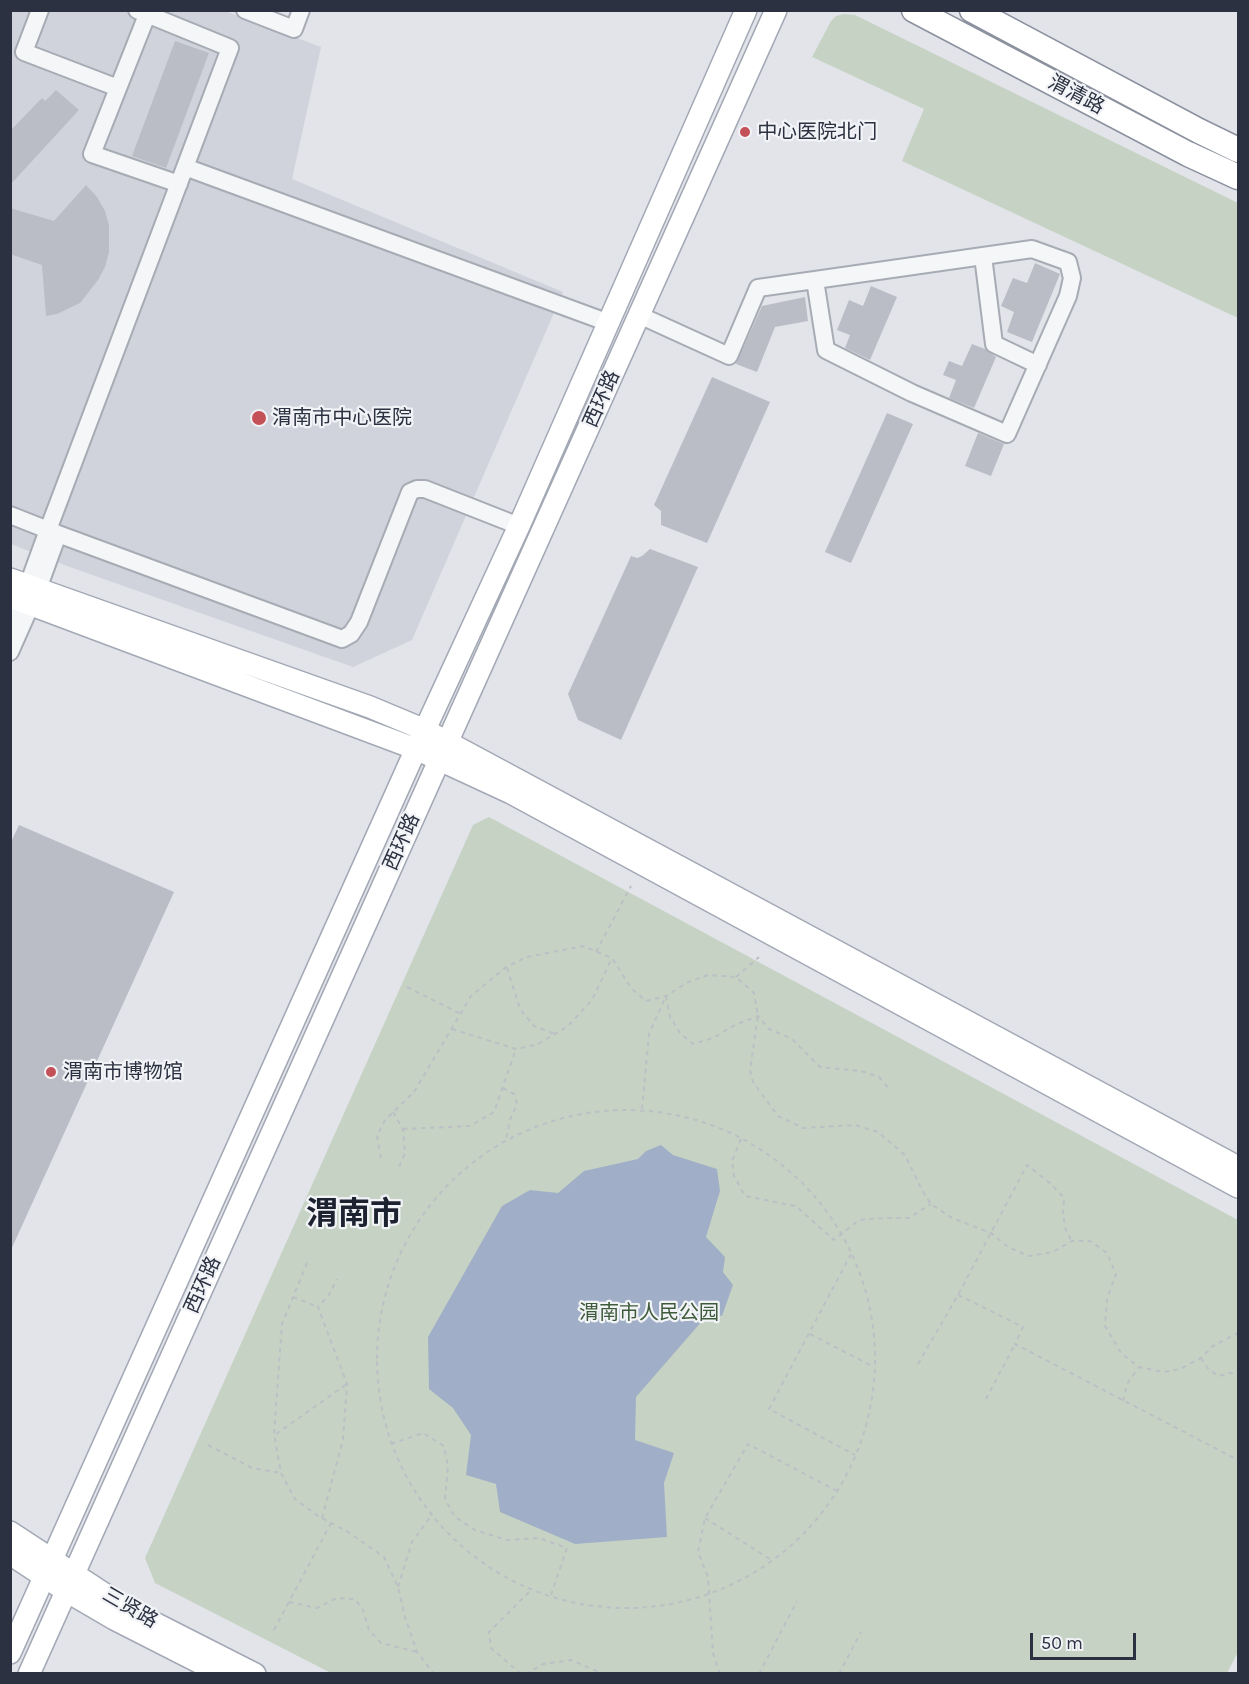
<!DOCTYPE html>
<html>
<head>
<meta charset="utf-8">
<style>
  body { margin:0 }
  #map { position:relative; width:1249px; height:1684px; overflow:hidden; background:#e2e4ea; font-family:Karla,sans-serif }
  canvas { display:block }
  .frame { position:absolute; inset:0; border:12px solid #2b3140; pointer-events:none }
  .scale { position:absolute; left:1030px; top:1633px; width:106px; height:27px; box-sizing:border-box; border:3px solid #2b3140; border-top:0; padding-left:8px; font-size:18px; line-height:21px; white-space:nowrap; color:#2b3140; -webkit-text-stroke:4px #f2f3f7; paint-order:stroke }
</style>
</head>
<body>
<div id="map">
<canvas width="1249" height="1684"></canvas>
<div class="frame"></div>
<div class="scale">50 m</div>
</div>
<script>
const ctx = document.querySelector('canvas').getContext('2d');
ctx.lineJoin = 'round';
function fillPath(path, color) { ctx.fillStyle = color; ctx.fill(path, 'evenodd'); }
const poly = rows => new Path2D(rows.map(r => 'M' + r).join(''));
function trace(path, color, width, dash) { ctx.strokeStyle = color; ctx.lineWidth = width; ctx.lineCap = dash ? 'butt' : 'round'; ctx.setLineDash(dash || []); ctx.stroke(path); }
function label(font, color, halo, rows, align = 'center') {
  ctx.font = font + ' Karla,"Noto Sans SC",sans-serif'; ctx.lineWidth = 4.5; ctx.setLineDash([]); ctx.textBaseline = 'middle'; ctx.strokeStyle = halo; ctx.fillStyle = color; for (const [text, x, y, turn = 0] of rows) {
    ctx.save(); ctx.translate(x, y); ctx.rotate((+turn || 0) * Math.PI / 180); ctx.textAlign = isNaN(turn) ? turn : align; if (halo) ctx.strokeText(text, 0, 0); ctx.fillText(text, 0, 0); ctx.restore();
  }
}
fillPath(poly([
  [10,11,225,11,321,47,292,179,563,292,412,640,353,667,67,566,11,544]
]), '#d0d3db');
fillPath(poly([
  [844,14,855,15,1238,203,1238,318,902,161,924,109,812,57,831,21,836,16],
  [489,817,1238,1220,1238,1652,1227,1673,331,1673,155,1583,145,1558,473,825]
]), '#c6d3c4');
fillPath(poly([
  [661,1145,673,1155,717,1169,720,1191,706,1237,725,1257,723,1272,733,1285,722,1316,709,1313,636,1397,635,1440,674,1453,664,1483,667,1537,575,1544,500,1512,496,1484,466,1475,471,1435,453,1408,429,1389,428,1337,502,1206,530,1190,558,1193,584,1171,638,1159,646,1151]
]), '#a0afc7');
fillPath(poly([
  [175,41,209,53,166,168,132,156],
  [56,90,79,110,10,185,10,131,42,98,45,101],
  [86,185,97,197,105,211,109,225,109,252,105,267,98,280,80,303,57,314,46,316,42,265,10,254,10,208,54,221],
  [1035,263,1060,274,1032,342,1007,332,1014,312,1001,306,1013,278,1027,283],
  [871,286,897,297,870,360,845,348,850,335,837,330,849,300,863,306],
  [805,297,808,321,775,327,757,372,736,364,762,306],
  [972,344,985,349,996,357,974,408,949,398,956,380,943,375,949,361,962,366],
  [712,377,770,402,707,543,661,525,661,511,654,505],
  [887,413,913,424,851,563,825,552],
  [978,433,1004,444,991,476,965,466],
  [650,549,698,567,621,740,578,720,568,694,631,556,637,558,642,556],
  [19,825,174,892,10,1252,10,844]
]), '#babdc6');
const minor = poly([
  [40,10,24,52,118,88],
  [245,10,294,29,301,10],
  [147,15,92,154,179,184],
  [185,167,609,323],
  [983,256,994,344,1038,365],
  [639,315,729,356,758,288,815,280,1032,249,1068,262,1072,278,1068,296,1007,434,912,393,826,350,815,280],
  [10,515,48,530,230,48,137,10],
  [58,534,342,639,351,634,359,622,410,492,417,489,425,489,519,526],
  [10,625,28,585,48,530,58,534,38,589,10,652]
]);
const major = poly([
  [10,579,370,707,425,730,1238,1167],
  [10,597,416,749,511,793,1238,1187],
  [10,1532,129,1610,255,1674],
  [10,1554,66,1591,114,1619,222,1674],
  [10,1653,416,749,519,526,746,10],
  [29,1674,776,10]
]);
const highway = poly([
  [914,10,1188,154,1238,177],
  [972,10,1199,131,1238,150]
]);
trace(minor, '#a7abb4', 20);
trace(major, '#a2a8b4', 24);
trace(highway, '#8b919f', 27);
trace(poly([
  [596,952,631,886],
  [507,968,520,1009,534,1026,555,1034],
  [736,977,759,957],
  [407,987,461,1014],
  [666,996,670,1017,680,1033,693,1044,713,1038,735,1025,758,1016,769,1029,792,1039,820,1067,861,1071,879,1077,890,1090],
  [452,1029,516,1049,538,1044,568,1026,592,1000,612,958],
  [503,1088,514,1094,517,1104,510,1120,506,1139],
  [642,1109,649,1034,666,996],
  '377 1359a249 249 0 1 1 498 0a249 249 0 1 1-498 0Z',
  [393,1112,403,1129,405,1153,399,1167],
  [403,1129,470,1126,494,1112,516,1049],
  [741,1139,732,1161,734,1176,745,1196,796,1206,834,1240,859,1220,885,1218,909,1218,931,1204],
  [381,1158,377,1136,385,1120,414,1092,471,996,506,967,527,957,583,946,612,958,631,988,646,1001,666,996,688,982,708,975,736,977,754,993,758,1016,750,1070,753,1082,778,1116,803,1128,855,1125,878,1132,905,1155,922,1190,931,1204,952,1218,991,1233,1008,1247,1029,1256,1053,1252,1072,1241,1090,1241,1107,1253,1116,1274,1107,1299,1105,1326,1121,1353,1139,1367,1163,1372,1180,1369,1201,1358,1213,1346,1238,1333],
  [851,1254,769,1409,855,1455],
  [307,1263,282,1324,274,1434,281,1473,295,1499,318,1516,348,1532,384,1557,398,1587,405,1617,417,1652,434,1674],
  [958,1295,1023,1327,1015,1344,1238,1460],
  [293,1297,318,1307],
  [810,1334,874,1367],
  [1201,1358,1209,1370,1219,1376,1230,1373,1238,1374],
  [918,1364,958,1295,1027,1165,1051,1184,1064,1198,1063,1215,1066,1231,1072,1241],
  [986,1399,1015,1344],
  [1123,1401,1127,1384,1139,1367],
  [276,1434,347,1384],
  [391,1444,423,1433,444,1446,448,1466,445,1499,455,1517,475,1530,507,1540,539,1538,567,1548,550,1598],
  [208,1445,252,1468,281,1473],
  [322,1518,343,1440,347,1384,318,1307,329,1295,337,1279],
  [705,1518,773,1561],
  [398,1587,412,1542,431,1516],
  [289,1602,317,1608,337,1598,355,1599,363,1610,369,1630,381,1643,417,1652],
  [274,1630,331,1523],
  [521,1674,491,1648,489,1632,530,1591],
  [526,1674,543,1664,571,1660,604,1674],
  [720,1674,713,1653,708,1577,698,1552,705,1518,748,1444,837,1491],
  [759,1674,797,1601],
  [839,1674,861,1632]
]), '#bcbfc4', 2, [4.5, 4.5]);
trace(minor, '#f5f6f8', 16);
trace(major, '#fff', 21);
trace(highway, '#fff', 24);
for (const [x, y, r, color] of [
  [745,132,6,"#c55158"],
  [259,418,8,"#c55158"],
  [51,1072,6,"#c55158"]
]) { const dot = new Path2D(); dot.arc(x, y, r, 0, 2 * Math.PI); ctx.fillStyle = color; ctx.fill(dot); trace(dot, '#f2f3f7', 2); }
label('20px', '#2b3140', '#f2f3f7', [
  ["渭清路",1076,95,28],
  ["西环路",602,399,-66],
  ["西环路",402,842,-66],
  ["西环路",203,1285,-66],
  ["三贤路",130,1608,30]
]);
label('20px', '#2b3140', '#f2f3f7', [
  ["中心医院北门",757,132],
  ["渭南市中心医院",272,418],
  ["渭南市博物馆",63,1072]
], 'left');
label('20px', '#3d5b3a', '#f2f3f7', [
  ["渭南市人民公园",649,1313]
]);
label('bold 32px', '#1d2231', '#f2f3f7', [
  ["渭南市",354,1215]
]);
</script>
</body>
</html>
